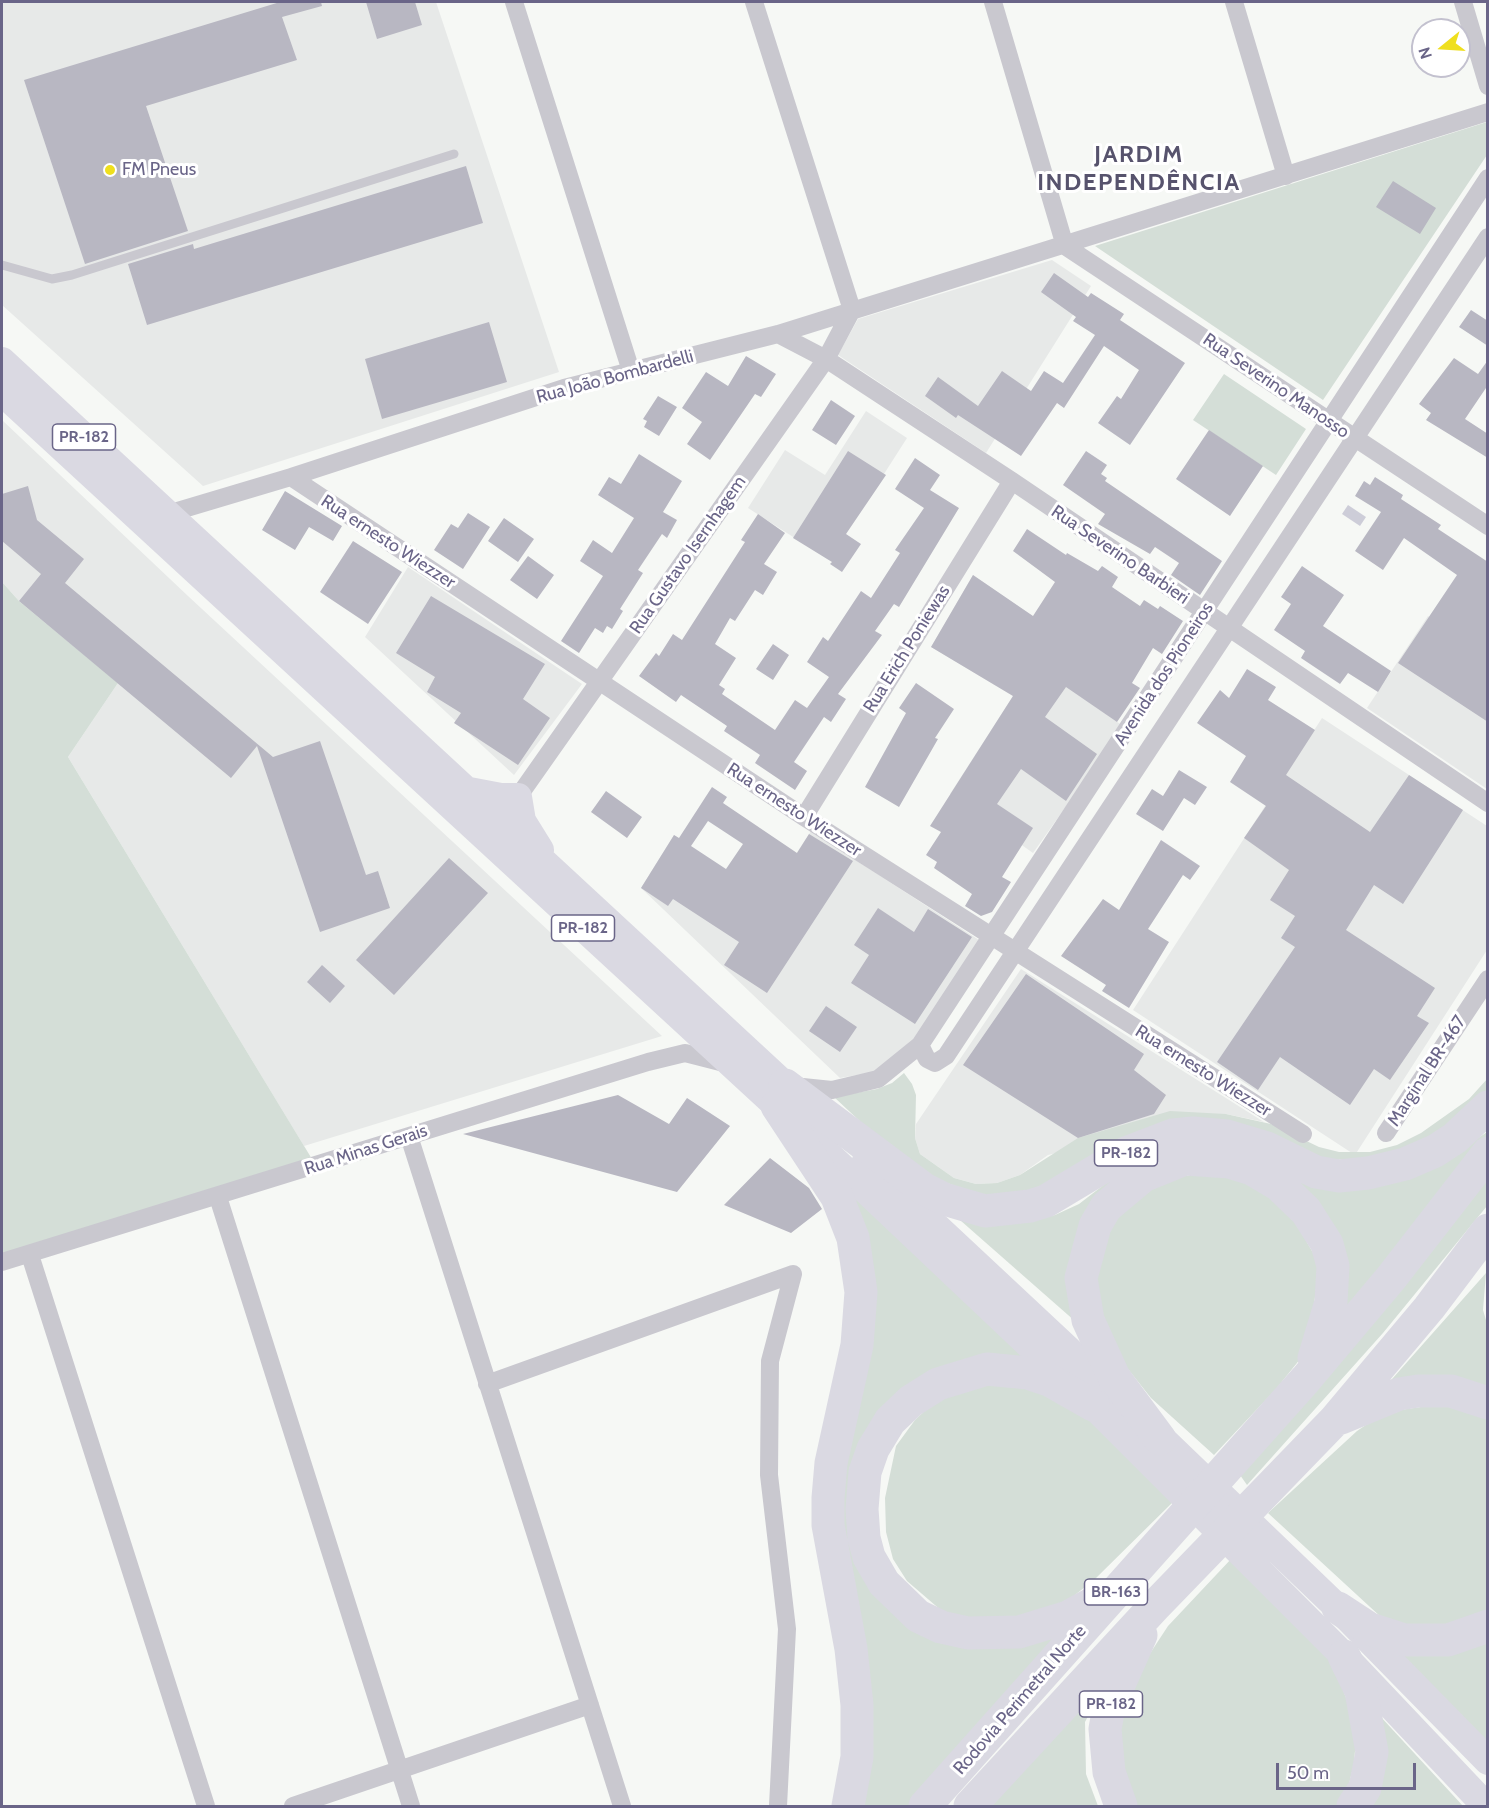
<!DOCTYPE html>
<html>
<head>
<meta charset="utf-8">
<style>
  body { margin:0 }
  #map { position:relative; width:1489px; height:1808px; overflow:hidden; background:#f6f8f5; font-family:Cabin,sans-serif }
  canvas { display:block }
  .frame { position:absolute; inset:0; border:3px solid #6a6588; pointer-events:none }
  .north { position:absolute; left:1411px; top:18px; width:60px; height:60px; box-sizing:border-box; background:#fff; border:2px solid #c3c1cf; border-radius:50%; rotate:252deg; font-size:16px; font-weight:700; line-height:24px; text-align:center; color:#6a6588 }
  .north::after { content:''; display:block; margin:auto; width:21px; height:27px; background:#efdf1e; clip-path:polygon(50% 0,100% 100%,50% 72%,0 100%) }
  .scale { position:absolute; left:1276px; top:1763px; width:140px; height:27px; box-sizing:border-box; border:3px solid #6a6588; border-top:0; padding-left:8px; font-size:18px; line-height:21px; white-space:nowrap; color:#6a6588; -webkit-text-stroke:4px #fff; paint-order:stroke }
</style>
</head>
<body>
<div id="map">
<canvas width="1489" height="1808"></canvas>
<div class="frame"></div>
<div class="north">N</div>
<div class="scale">50 m</div>
</div>
<script>
const ctx = document.querySelector('canvas').getContext('2d');
ctx.lineJoin = 'round';
function fillPath(path, color) { ctx.fillStyle = color; ctx.fill(path, 'evenodd'); }
const poly = rows => new Path2D(rows.map(r => 'M' + r).join(''));
function trace(path, color, width, dash) { ctx.strokeStyle = color; ctx.lineWidth = width; ctx.lineCap = dash ? 'butt' : 'round'; ctx.setLineDash(dash || []); ctx.stroke(path); }
function label(font, color, halo, rows, align = 'center') {
  ctx.font = font + ' Cabin,sans-serif'; ctx.lineWidth = 6; ctx.setLineDash([]); ctx.textBaseline = 'middle'; ctx.strokeStyle = halo; ctx.fillStyle = color; for (const [text, x, y, turn = 0] of rows) {
    ctx.save(); ctx.translate(x, y); ctx.rotate((+turn || 0) * Math.PI / 180); ctx.textAlign = isNaN(turn) ? turn : align; if (halo) ctx.strokeText(text, 0, 0); ctx.fillText(text, 0, 0); ctx.restore();
  }
}
fillPath(poly([
  [2,2,436,2,559,372,203,486,2,305],
  [1052,260,1091,286,986,453,838,355,858,319],
  [866,411,907,438,829,560,748,508,785,450,825,475],
  [2,420,188,596,662,1036,304,1146,68,757,118,683,19,601,2,582],
  [408,567,582,684,514,775,365,637],
  [973,575,1057,633,1039,667,1123,726,1033,853,950,794,1013,696,931,647],
  [1487,589,1487,789,1367,708,1428,616,1457,635],
  [1322,718,1487,826,1487,950,1355,1155,1133,1010],
  [811,831,979,940,917,1038,874,1072,840,1078,641,888,674,835,767,898],
  [1021,969,1264,1122,1226,1114,1048,1155,1020,1175,997,1183,976,1184,954,1178,920,1154,915,1138,916,1124]
]), '#e7e9e8');
fillPath(poly([
  [1487,122,1487,155,1323,400,1095,246],
  [1224,374,1306,429,1276,475,1193,420],
  [2,582,19,601,118,683,68,757,315,1164,2,1259],
  [904,1073,912,1084,916,1095,915,1138,920,1154,954,1178,976,1184,997,1183,1020,1175,1078,1138,1170,1111,1226,1114,1271,1124,1319,1147,1339,1152,1370,1152,1397,1145,1421,1133,1469,1099,1488,1078,1487,1099,1397,1160,1086,1167,1001,1202,913,1171,834,1097,877,1089,892,1083],
  [785,1116,1082,1397,1027,1369,910,1400,860,1506,916,1617,1068,1619,922,1806,852,1806,835,1555,863,1292],
  [1487,1132,1487,1136,1338,1328,1343,1293,1271,1168,1128,1175,1076,1322,944,1206,1035,1220,1055,1215,1079,1204,1123,1170,1275,1161,1450,1157],
  [1222,1171,1284,1203,1319,1263,1309,1348,1276,1389,1214,1455,1151,1398,1120,1359,1098,1321,1096,1252,1125,1203,1169,1178],
  [1487,1175,1487,1206,1383,1333,1247,1485,1240,1475],
  [1486,1273,1483,1310,1488,1327,1487,1393,1385,1387],
  [1008,1377,1073,1402,1176,1499,1095,1579,1060,1607,992,1624,943,1612,907,1581,893,1559,886,1532,885,1498,896,1446,915,1420,934,1402],
  [1450,1403,1488,1417,1487,1613,1431,1631,1382,1618,1268,1513,1357,1431,1385,1412],
  [1232,1558,1331,1658,1357,1727,1354,1763,1347,1793,1338,1806,1135,1806,1117,1744,1124,1707,1147,1658,1168,1626],
  [1487,1636,1487,1747,1390,1645],
  [1114,1666,1085,1722,1086,1774,1098,1806,983,1806],
  [1380,1716,1463,1806,1364,1806]
]), '#d4ded7');
fillPath(poly([
  [1348,505,1366,517,1360,526,1342,514]
]), '#cdcdd8');
fillPath(poly([
  [280,2,321,2,322,6,282,17,297,60,146,106,188,231,85,264,24,80],
  [366,2,415,2,422,25,377,39],
  [466,166,483,223,147,325,128,264,193,244,194,249],
  [1393,181,1436,208,1420,234,1376,207],
  [1054,273,1088,297,1091,293,1124,314,1120,320,1185,363,1130,445,1098,423,1117,396,1121,399,1139,370,1104,346,1064,408,1057,403,1021,456,958,415,956,418,925,396,938,377,978,406,1002,371,1031,391,1044,371,1063,383,1095,335,1073,321,1076,317,1041,292],
  [1471,310,1488,321,1488,346,1459,327],
  [489,322,507,382,382,419,365,359],
  [746,356,776,374,761,397,755,394,710,460,687,444,702,422,682,408,706,372,728,386],
  [1454,358,1478,374,1488,360,1488,385,1465,419,1488,434,1488,458,1426,420,1431,413,1419,404],
  [658,396,677,407,659,436,644,427,647,421,643,419],
  [831,400,855,416,836,445,812,430],
  [1209,430,1263,466,1230,516,1176,479],
  [848,451,886,475,846,534,861,544,842,572,830,564,832,562,793,538],
  [1086,451,1107,465,1101,474,1107,478,1105,481,1222,561,1200,595,1171,575,1179,563,1155,547,1150,554,1098,524,1105,514,1063,485],
  [639,454,682,481,663,512,677,520,667,538,662,534,638,570,643,573,620,609,623,611,612,629,607,626,603,633,595,628,579,653,561,641,603,576,580,561,593,540,612,553,634,518,598,495,609,477,621,484],
  [915,458,940,475,930,490,959,508,899,607,894,604,875,631,882,635,838,694,846,699,831,722,824,717,794,762,807,771,795,790,755,763,760,755,724,731,727,726,681,695,676,702,639,676,656,653,659,656,673,634,682,640,745,542,741,540,758,514,785,533,764,564,777,572,763,595,755,590,735,621,730,618,715,644,736,658,719,685,725,689,722,694,775,730,795,700,807,708,829,677,807,662,823,637,828,641,861,591,871,598,900,553,895,550,924,508,895,489],
  [1375,477,1403,495,1401,499,1441,525,1438,529,1488,562,1488,722,1398,663,1457,575,1404,538,1383,570,1355,551,1381,512,1355,496,1364,481,1370,485],
  [28,486,37,520,84,559,65,583,273,757,320,741,366,875,378,871,390,908,320,932,257,746,231,778,19,601,41,574,2,541,2,494],
  [285,491,342,526,333,541,309,527,295,550,262,530],
  [468,513,490,527,463,569,434,550,451,524,458,528],
  [504,518,534,539,518,562,488,541],
  [1027,529,1066,555,1067,553,1098,571,1102,566,1118,577,1112,587,1140,606,1144,600,1158,609,1160,606,1183,621,1162,654,1153,648,1132,683,1140,688,1117,722,1066,687,1045,717,1097,754,1066,801,1021,769,997,804,1033,828,1002,877,1011,882,992,912,981,916,965,906,972,894,934,868,937,862,926,855,941,832,930,826,1013,696,931,647,973,575,1033,616,1055,582,1013,551],
  [353,541,402,572,368,624,320,592],
  [528,556,554,575,537,599,510,580],
  [1302,566,1344,595,1323,626,1391,671,1378,692,1348,673,1340,684,1301,658,1305,651,1274,630,1291,604,1281,597],
  [431,596,545,664,523,699,550,718,518,765,454,723,461,713,427,692,435,677,396,653],
  [773,644,789,655,773,680,756,669],
  [1247,669,1276,687,1268,700,1315,730,1286,775,1370,832,1409,775,1463,810,1403,904,1374,885,1346,930,1435,988,1417,1016,1429,1023,1390,1080,1374,1069,1350,1105,1280,1057,1258,1090,1217,1062,1295,947,1281,938,1295,916,1270,900,1289,870,1244,838,1266,806,1230,782,1246,756,1197,723,1220,690,1229,698],
  [916,683,954,709,935,738,938,739,899,807,865,787,906,713,899,708],
  [1179,770,1207,787,1195,805,1184,798,1163,831,1136,814,1152,789,1163,796],
  [712,787,727,797,723,803,797,853,809,834,853,861,767,993,724,965,739,942,673,899,668,906,641,888,674,835,679,838],
  [708,821,743,844,726,869,691,846],
  [606,791,642,817,627,838,591,812],
  [1161,840,1200,866,1190,880,1183,875,1148,929,1169,942,1129,1008,1102,991,1106,985,1061,956,1103,899,1119,910],
  [449,858,488,893,394,995,356,960],
  [878,908,914,932,928,909,972,937,915,1024,851,983,869,955,854,945],
  [322,965,345,986,330,1003,307,982],
  [1026,974,1144,1054,1134,1070,1166,1095,1154,1114,1078,1138,963,1065],
  [826,1006,857,1027,840,1052,809,1031],
  [618,1095,669,1124,687,1098,730,1126,677,1192,463,1134],
  [770,1158,809,1188,822,1209,791,1233,724,1205]
]), '#b8b7c2');
trace(poly([
  [2,265,52,279,72,275,454,154]
]), '#c9c8cf', 9);
trace(poly([
  [514,2,631,371],
  [993,2,1065,246],
  [1234,2,1286,176],
  [1463,2,1488,86],
  [1065,246,1488,526],
  [778,334,826,359,1012,481,1488,803],
  [291,477,804,817,1303,1134],
  [167,514,291,477,564,388,778,334,1488,112],
  [518,797,826,359,852,310,754,2],
  [804,817,1012,481],
  [920,1045,927,1059,935,1063,946,1056,1488,237],
  [793,1086,832,1090,878,1079,920,1045,1488,178],
  [1386,1133,1488,979],
  [409,1136,622,1806],
  [218,1197,411,1806],
  [30,1255,206,1806],
  [2,1262,648,1062,685,1053,728,1064],
  [487,1384,793,1274,770,1361,769,1475,787,1629,778,1806],
  [293,1806,590,1705]
]), '#c9c8cf', 18);
trace(poly([
  [2,361,802,1101],
  [2,392,777,1106,1093,1405,1344,1656,1486,1806],
  [464,790,501,797,518,797,522,821,540,850],
  [866,1161,1110,1389,1338,1608,1488,1761]
]), '#dad9e2', 28);
trace(poly([
  [785,1085,924,1189,944,1199,985,1211,1030,1206,1046,1201,1126,1153,1173,1135,1193,1133,1227,1136,1267,1148,1316,1172,1339,1176,1368,1173,1405,1164,1435,1151,1455,1138,1488,1107],
  [777,1106,837,1197,853,1238,861,1292,857,1345,831,1463,828,1498,828,1525,851,1649,857,1705,857,1757,848,1806],
  [1093,1405,1049,1380,1028,1373,987,1369,938,1384,911,1401,890,1421,873,1449,865,1472,862,1509,864,1538,869,1557,884,1583,918,1616,941,1627,968,1633,1019,1632,1068,1617,1099,1600],
  [1341,1418,1399,1394,1418,1391,1451,1391,1488,1403],
  [1160,1439,1114,1377,1088,1320,1081,1278,1095,1226,1106,1207,1143,1176,1185,1159,1229,1162,1252,1169,1279,1185,1306,1211,1327,1244,1333,1266,1331,1302,1314,1358],
  [1338,1608,1370,1629,1404,1640,1448,1640,1488,1626],
  [1344,1656,1361,1691,1372,1752,1365,1788,1353,1806],
  [925,1806,1306,1379,1391,1278,1488,1153],
  [970,1806,1154,1607,1334,1421,1429,1308,1488,1230],
  [1121,1806,1109,1772,1105,1729,1109,1707,1141,1635]
]), '#dad9e2', 33);
for (const [x, y, r, color] of [
  [110,170,6,"#efdf1e"]
]) { const dot = new Path2D(); dot.arc(x, y, r, 0, 2 * Math.PI); ctx.fillStyle = color; ctx.fill(dot); trace(dot, '#fff', 2); }
for (const [x, y, w] of [
  [84,437,63],
  [583,928,63],
  [1126,1153,63],
  [1116,1592,63],
  [1111,1704,63]
]) { const box = new Path2D(); box.roundRect(x - w / 2, y - 13, w, 26, 4.5); ctx.fillStyle = '#fff'; ctx.fill(box); trace(box, '#6a6588', 1.5); }
label('bold 16px', '#6a6588', null, [
  ["PR-182",84,437],
  ["PR-182",583,928],
  ["PR-182",1126,1153],
  ["BR-163",1116,1592],
  ["PR-182",1111,1704]
]);
label('18px', '#6a6588', '#fff', [
  ["FM Pneus",122,170]
], 'left');
label('18px', '#6a6588', '#fff', [
  ["Rua João Bombardelli",615,377,-15],
  ["Rua Severino Manosso",1276,386,34],
  ["Rua ernesto Wiezzer",388,542,33],
  ["Rua Gustavo Isernhagem",688,555,-55],
  ["Rua Severino Barbieri",1120,555,34],
  ["Rua Erich Poniewas",907,649,-58],
  ["Avenida dos Pioneiros",1164,674,-57],
  ["Rua ernesto Wiezzer",794,810,33],
  ["Rua ernesto Wiezzer",1203,1071,32],
  ["Marginal BR-467",1427,1071,-57],
  ["Rua Minas Gerais",366,1150,-18],
  ["Rodovia Perimetral Norte",1020,1700,-49]
]);
ctx.letterSpacing = '1.5px';
label('bold 24px', '#57536d', '#fff', [
  ["JARDIM",1139,155],
  ["INDEPENDÊNCIA",1139,183]
]);
ctx.letterSpacing = '0px';
</script>
</body>
</html>
